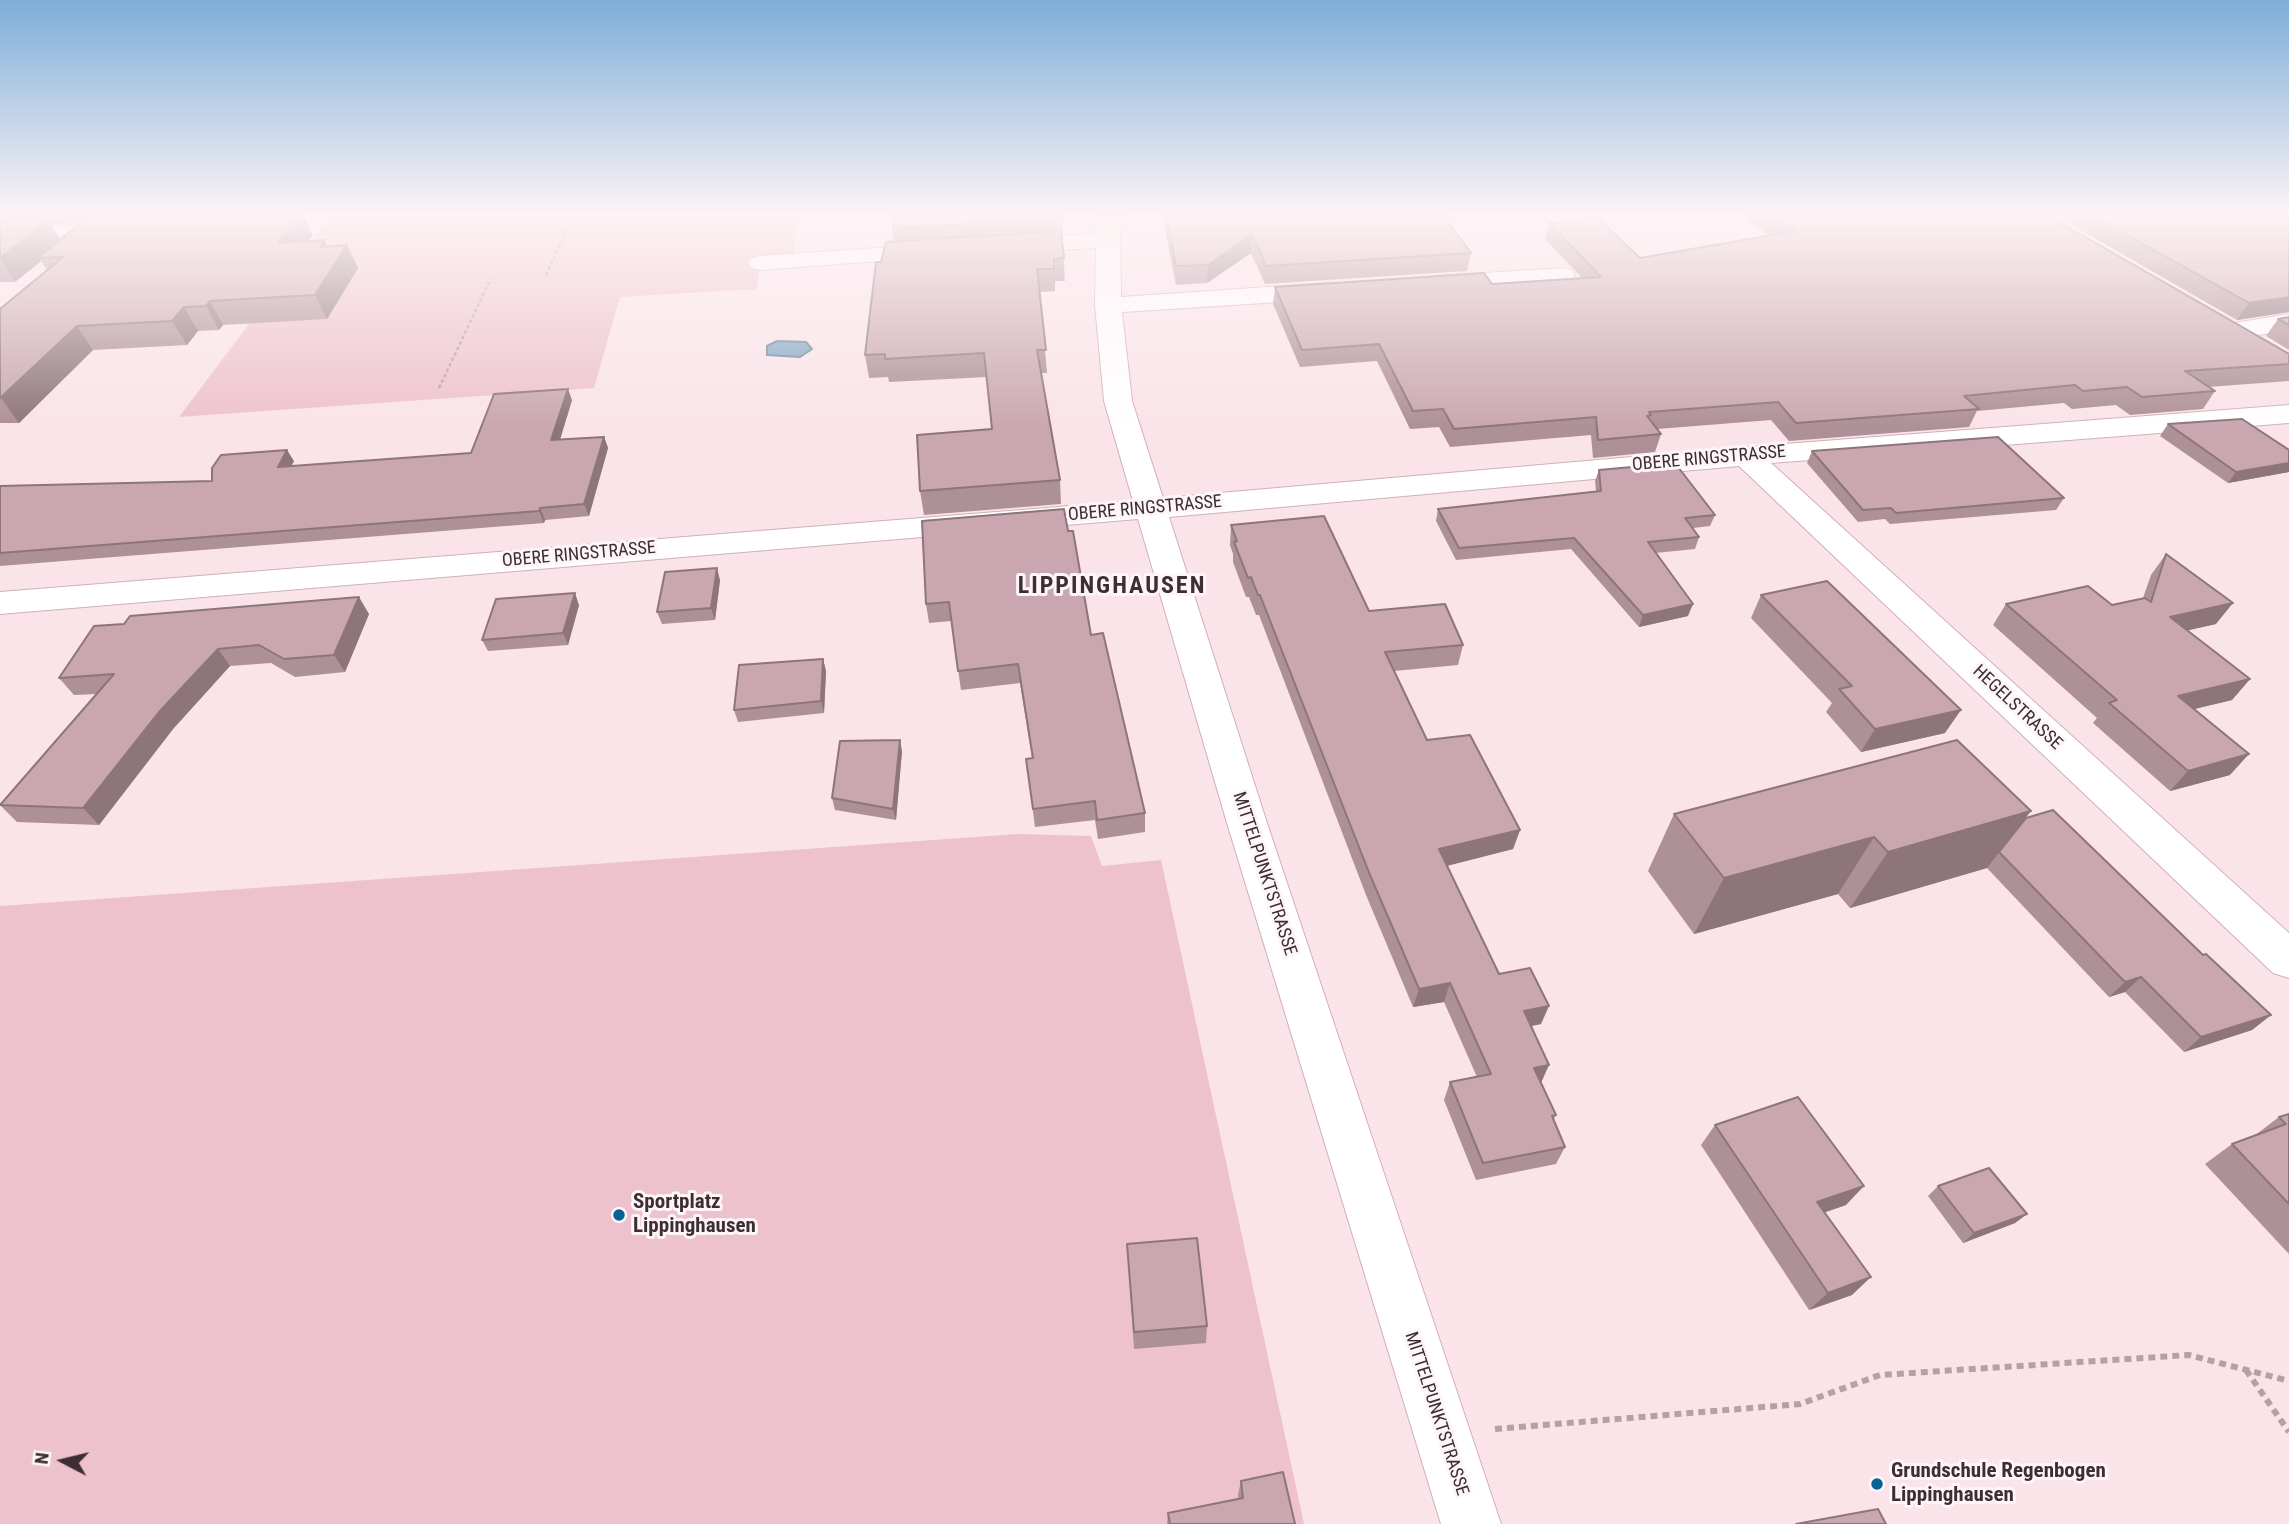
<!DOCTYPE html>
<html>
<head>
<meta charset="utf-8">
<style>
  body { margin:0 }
  #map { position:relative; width:2289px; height:1524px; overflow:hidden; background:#fae4e9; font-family:"Roboto Condensed",sans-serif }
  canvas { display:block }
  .north { position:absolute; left:28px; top:1426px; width:70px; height:70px; -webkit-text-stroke:5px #fdf5f7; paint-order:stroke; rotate:277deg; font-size:19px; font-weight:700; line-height:28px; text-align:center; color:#3c2e32 }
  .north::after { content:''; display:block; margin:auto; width:24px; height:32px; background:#3c2e32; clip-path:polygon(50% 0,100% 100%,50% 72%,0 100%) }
</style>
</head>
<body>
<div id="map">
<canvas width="2289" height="1524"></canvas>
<div class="north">N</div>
</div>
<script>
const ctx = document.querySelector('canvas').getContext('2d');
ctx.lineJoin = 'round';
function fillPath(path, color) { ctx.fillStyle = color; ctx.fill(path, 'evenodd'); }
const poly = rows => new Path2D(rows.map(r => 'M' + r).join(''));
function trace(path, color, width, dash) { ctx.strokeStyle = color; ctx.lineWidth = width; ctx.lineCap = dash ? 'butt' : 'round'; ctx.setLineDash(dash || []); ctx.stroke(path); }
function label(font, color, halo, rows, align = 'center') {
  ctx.font = font + ' "Roboto Condensed",sans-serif'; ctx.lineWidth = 6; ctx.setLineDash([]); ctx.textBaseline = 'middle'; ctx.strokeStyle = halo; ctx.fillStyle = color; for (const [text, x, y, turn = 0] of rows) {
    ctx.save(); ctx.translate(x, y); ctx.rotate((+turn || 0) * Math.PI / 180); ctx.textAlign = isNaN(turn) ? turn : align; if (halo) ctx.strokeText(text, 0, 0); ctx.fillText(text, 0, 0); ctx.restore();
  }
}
fillPath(poly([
  [331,215,796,215,794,255,761,256,757,289,620,297,594,388,179,417],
  [1018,834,1091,836,1102,866,1161,860,1304,1524,0,1524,0,906]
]), '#edc2cc');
const water = poly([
  [777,341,806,342,812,349,800,357,767,355,767,346,777,341]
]);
fillPath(water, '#7ea6c3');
trace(water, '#6a8298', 2);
const minor = poly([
  [1097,215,1120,215,1121,297,1327,283,1336,286,1340,291,1336,296,1327,299,1122,312,1132,401,1163,498,1746,447,2289,405,2289,423,1771,463,2289,933,2289,978,2273,973,1739,466,1169,517,1267,823,1501,1524,1441,1524,1227,823,1138,519,0,614,0,592,1133,501,1104,401,1095,305,1096,248,1010,253,1002,251,998,246,1002,241,1010,239,1096,234,1097,215],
  [95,225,103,227,107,232,103,237,0,241,0,227,95,225],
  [936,244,945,246,948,251,945,256,760,270,751,268,748,263,751,258,760,256,936,244],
  [1563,268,1572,270,1575,275,1572,280,1436,292,1427,289,1423,284,1427,279,1436,276,1563,268],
  [2289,314,2289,330,2234,339,2225,337,2221,331,2225,325,2234,323,2289,314]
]);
trace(minor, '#d2afb7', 2);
trace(poly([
  [546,275,573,215],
  [439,388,491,278]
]), '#b4a1a6', 2.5, [3.5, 2.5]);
trace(poly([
  [2246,1370,2289,1432],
  [1495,1429,1800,1404,1880,1375,2189,1355,2289,1381]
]), '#b4a1a6', 6, [7, 5]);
fillPath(minor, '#fff');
fillPath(poly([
  [0,215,303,215,313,235,308,241,324,240,327,246,358,268,327,319,223,325,219,330,198,331,187,345,93,350,19,423,0,423,0,309,47,270,41,261,15,282,0,282],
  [81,223,60,239,50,224],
  [896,215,1063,215,1062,234,1065,281,1055,281,1055,291,1040,292,1047,373,1041,373,1060,480,1061,504,924,515,920,491,992,429,987,377,889,382,888,377,869,378,865,355,881,262,894,242,892,229],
  [1162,215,1443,215,1471,253,1467,271,1265,284,1251,253,1207,283,1176,285],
  [1751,215,2047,215,2289,354,2289,381,2208,387,2215,391,2203,409,2130,415,2116,405,2072,409,2064,403,1977,411,1969,427,1789,441,1771,420,1657,429,1661,434,1655,452,1593,458,1591,435,1450,447,1439,427,1410,429,1377,361,1300,367,1273,304,1275,287,1492,284,1582,278,1545,239,1549,223,1640,258,1770,235,1748,222],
  [2054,215,2289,215,2289,312,2237,320],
  [2289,317,2289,350,2266,336,2278,319],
  [572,400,560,440,604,437,608,448,589,516,545,520,544,523,0,566,0,486,212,481,294,461,291,466,471,453],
  [2168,424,2289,450,2289,472,2228,483,2160,436],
  [1812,451,2064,498,2056,510,1890,524,1885,519,1858,522,1807,463],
  [1599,470,1715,515,1710,526,1693,528,1699,537,1695,549,1655,553,1688,616,1639,627,1571,549,1456,560,1436,521,1438,509,1596,491,1595,481],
  [1231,525,1369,611,1463,645,1458,665,1394,671,1427,740,1520,830,1513,849,1447,866,1499,974,1541,1024,1531,1026,1541,1083,1556,1115,1553,1120,1565,1147,1556,1164,1476,1180,1444,1100,1450,1082,1477,1077,1444,1002,1413,1007,1366,895,1259,615,1256,615,1249,597,1246,597,1233,562,1233,554,1230,545],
  [1068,531,1091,635,1145,813,1145,832,1098,839,1095,820,1035,827,1026,759,1032,758,1020,683,961,690,951,621,929,623,926,604],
  [2166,554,2216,624,2187,630,2250,679,2232,700,2194,709,2230,775,2170,791,2093,723,2097,718,1993,625,2006,604,2112,605,2143,598,2151,575],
  [720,580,715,620,662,624,657,612],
  [1761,595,1945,733,1861,752,1826,712,1832,703,1751,618],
  [579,605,568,645,488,651,482,640],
  [369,614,345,672,295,677,271,663,230,666,173,729,99,825,17,822,0,805,97,694,74,695,59,678],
  [823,659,826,671,824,713,738,722,734,710],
  [902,751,896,820,835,810,832,798],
  [1674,814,2026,818,2203,955,2271,1015,2252,1030,2184,1052,2125,992,2109,997,1987,868,1850,908,1838,894,1694,934,1648,871],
  [2289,1114,2289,1254,2205,1164,2232,1144,2254,1136,2279,1117],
  [1715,1125,1846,1205,1825,1212,1852,1295,1809,1310,1701,1145],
  [1938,1186,2027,1214,2015,1223,1963,1243,1928,1196],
  [1127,1244,1207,1326,1206,1343,1134,1349],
  [1241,1481,1295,1524,1167,1524,1168,1513,1238,1499,1238,1495]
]), '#ae9097');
fillPath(poly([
  [277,215,303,215,313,235,290,266,278,243],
  [1061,215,1063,215,1062,234,1061,218],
  [48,220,63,243,38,258,41,261,15,282,0,258],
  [1252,234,1251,253,1207,283,1208,265],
  [324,240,335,263,320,247],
  [347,245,358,268,327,319,315,295],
  [2289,297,2289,312,2237,320,2249,303],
  [210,301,223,325,219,330,206,306],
  [184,307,198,331,187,345,172,321],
  [77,326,93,350,19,423,1,398],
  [568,389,572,400,556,452,551,440],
  [604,437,608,448,589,516,584,504],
  [287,450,294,461,284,479,278,467],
  [2289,463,2289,472,2228,483,2236,472],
  [540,508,545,520,544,523,539,511],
  [717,568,720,580,715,620,711,608],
  [575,593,579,605,568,645,563,633],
  [359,597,369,614,345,672,334,655],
  [2233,603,2216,624,2154,638,2170,617],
  [1693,604,1688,616,1639,627,1643,615],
  [218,649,230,666,173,729,99,825,83,808,159,712],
  [823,659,826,671,824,713,821,701],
  [2250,679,2232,700,2161,717,2178,696],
  [1961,710,1945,733,1861,752,1875,729],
  [900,740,902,751,896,820,893,809],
  [2249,754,2230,775,2170,791,2188,771],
  [2031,811,1987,868,1850,908,1888,852],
  [1520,830,1513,849,1434,869,1439,849],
  [1874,837,1838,894,1694,934,1724,878],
  [2141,977,2125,992,2109,997,2125,982],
  [1450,983,1444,1002,1413,1007,1419,989],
  [1549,1006,1541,1024,1516,1029,1524,1011],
  [2271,1015,2252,1030,2184,1052,2201,1037],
  [1549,1065,1541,1083,1534,1068],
  [1864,1186,1846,1205,1800,1221,1817,1202],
  [2027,1214,2015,1223,1963,1243,1974,1233],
  [1871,1277,1852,1295,1809,1310,1828,1293]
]), '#8d757b');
const building = poly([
  [90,215,299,215,278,243,324,240,320,247,347,245,315,295,210,301,206,306,184,307,172,321,77,326,0,398,0,309,63,257,38,258,90,215],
  [896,215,1061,215,1061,218,892,229,896,215],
  [1166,215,1443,215,1471,253,1266,266,1252,234,1208,265,1176,266,1166,215],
  [1769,215,2047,215,2289,354,2289,364,2185,371,2215,391,2142,397,2127,387,2083,391,2075,385,1964,396,1979,409,1796,423,1778,402,1649,412,1651,415,1647,416,1661,434,1598,440,1596,417,1454,429,1443,409,1413,411,1379,344,1302,350,1275,287,1484,273,1492,284,1601,277,1549,223,1598,218,1640,258,1795,231,1769,215],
  [2091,215,2289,215,2289,297,2249,303,2091,215],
  [48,220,0,258,0,221,48,220],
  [1061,231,1064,258,1054,259,1054,269,1037,269,1046,350,1037,350,1060,480,920,491,917,435,992,429,984,353,885,359,885,354,865,355,876,262,881,262,886,242,1061,231],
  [2289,317,2289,325,2278,319,2289,317],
  [568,389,551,440,604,437,584,504,540,508,539,511,0,553,0,486,212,481,212,468,221,455,287,450,278,467,471,453,494,394,568,389],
  [2242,419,2289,450,2289,463,2236,472,2168,424,2242,419],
  [1998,437,2064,498,1896,513,1891,508,1863,510,1812,451,1998,437],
  [1675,463,1715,515,1685,518,1699,537,1648,542,1693,604,1643,615,1574,538,1459,548,1438,509,1601,491,1599,470,1675,463],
  [1064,509,1068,531,1073,531,1091,635,1103,633,1145,813,1097,820,1095,801,1033,809,1026,759,1033,758,1018,664,958,671,949,602,926,604,922,521,1064,509],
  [1324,516,1369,611,1445,604,1463,645,1385,652,1427,740,1470,735,1520,830,1439,849,1499,974,1530,968,1549,1006,1524,1011,1549,1065,1534,1068,1556,1115,1552,1116,1565,1147,1483,1163,1450,1082,1491,1074,1450,983,1419,989,1370,875,1260,595,1258,595,1251,577,1248,578,1234,542,1237,541,1231,525,1324,516],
  [2166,554,2233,603,2170,617,2250,679,2178,696,2249,754,2188,771,2109,703,2117,700,2006,604,2088,586,2112,605,2145,598,2151,602,2166,554],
  [717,568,711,608,657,612,665,572,717,568],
  [1827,581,1961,710,1875,729,1839,689,1852,686,1761,595,1827,581],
  [575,593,563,633,482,640,496,599,575,593],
  [359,597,334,655,284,659,259,645,218,649,159,712,83,808,0,805,114,674,59,678,94,626,124,624,130,616,359,597],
  [823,659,821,701,734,710,739,665,823,659],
  [900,740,893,809,832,798,840,741,900,740],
  [1957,740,2031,811,1888,852,1874,837,1724,878,1674,814,1957,740],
  [2053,810,2203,955,2206,954,2271,1015,2201,1037,2141,977,2125,982,1999,852,2026,818,2053,810],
  [1798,1097,1864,1186,1817,1202,1871,1277,1828,1293,1715,1125,1798,1097],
  [2289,1114,2289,1204,2232,1144,2286,1124,2279,1117,2289,1114],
  [1989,1168,2027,1214,1974,1233,1938,1186,1989,1168],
  [1197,1238,1207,1326,1134,1332,1127,1244,1197,1238],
  [1283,1472,1295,1524,1170,1524,1168,1513,1243,1498,1241,1481,1283,1472],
  [1878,1509,1886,1524,1796,1524,1878,1509]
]);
fillPath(building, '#caa7b0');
trace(building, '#8d757b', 2);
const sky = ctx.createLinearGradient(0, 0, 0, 428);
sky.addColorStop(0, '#7daed9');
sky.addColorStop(0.5, '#fdf3f5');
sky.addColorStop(1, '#fdf3f500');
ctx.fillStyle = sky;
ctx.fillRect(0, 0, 2289, 428);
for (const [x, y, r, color] of [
  [619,1215,7,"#076393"],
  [1877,1484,7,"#076393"]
]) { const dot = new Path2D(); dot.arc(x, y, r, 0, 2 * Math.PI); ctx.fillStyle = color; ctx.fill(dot); trace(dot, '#fdf5f7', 2.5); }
label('18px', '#3c2e32', '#fdf5f7', [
  ["OBERE RINGSTRASSE",1709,459,-5],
  ["OBERE RINGSTRASSE",1145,509,-5],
  ["OBERE RINGSTRASSE",579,555,-5],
  ["HEGELSTRASSE",2017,708,43],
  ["MITTELPUNKTSTRASSE",1264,874,72],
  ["MITTELPUNKTSTRASSE",1436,1414,72]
]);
label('bold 21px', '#3c2e32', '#fdf5f7', [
  ["Sportplatz",633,1203],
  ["Lippinghausen",633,1227],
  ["Grundschule Regenbogen",1891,1472],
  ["Lippinghausen",1891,1496]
], 'left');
ctx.letterSpacing = '2px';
label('bold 24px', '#3c2e32', '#fdf5f7', [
  ["LIPPINGHAUSEN",1112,587]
]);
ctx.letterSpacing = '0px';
</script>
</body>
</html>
